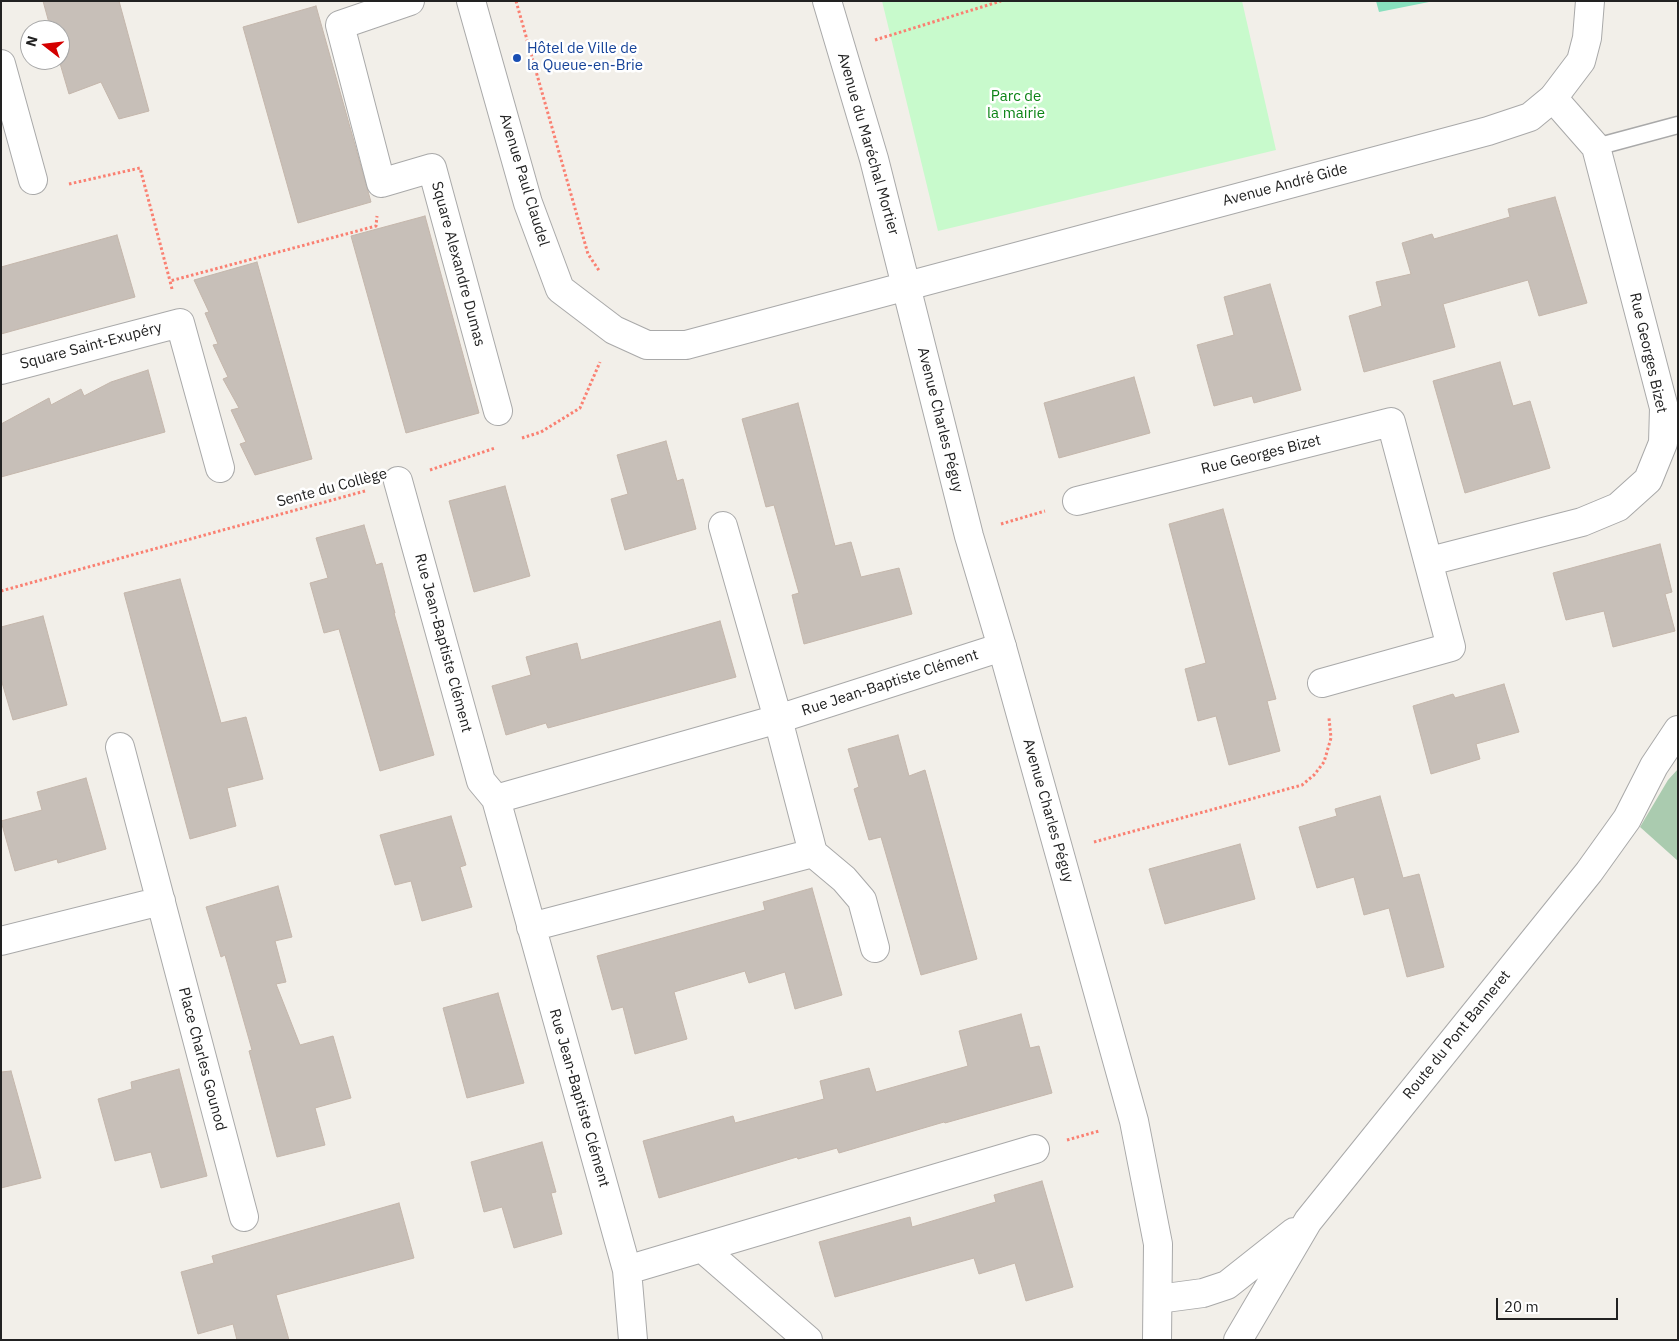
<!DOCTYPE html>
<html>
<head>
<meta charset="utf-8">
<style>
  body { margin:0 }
  #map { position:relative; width:1679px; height:1341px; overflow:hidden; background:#f2efe9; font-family:"IBM Plex Sans",sans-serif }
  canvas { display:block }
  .frame { position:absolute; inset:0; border:2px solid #222; pointer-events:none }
  .north { position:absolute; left:20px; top:20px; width:50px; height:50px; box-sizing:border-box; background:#fff; border:1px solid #a7a7a7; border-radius:50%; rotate:286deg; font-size:14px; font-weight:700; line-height:20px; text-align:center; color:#222 }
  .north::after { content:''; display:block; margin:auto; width:18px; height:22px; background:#d40000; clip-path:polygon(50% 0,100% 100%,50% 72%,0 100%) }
  .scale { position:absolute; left:1496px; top:1298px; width:122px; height:22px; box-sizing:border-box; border:2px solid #222; border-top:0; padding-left:6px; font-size:15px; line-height:18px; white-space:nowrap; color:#222; -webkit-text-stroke:4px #fff; paint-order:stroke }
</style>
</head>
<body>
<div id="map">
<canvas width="1679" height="1341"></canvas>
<div class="frame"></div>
<div class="north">N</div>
<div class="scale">20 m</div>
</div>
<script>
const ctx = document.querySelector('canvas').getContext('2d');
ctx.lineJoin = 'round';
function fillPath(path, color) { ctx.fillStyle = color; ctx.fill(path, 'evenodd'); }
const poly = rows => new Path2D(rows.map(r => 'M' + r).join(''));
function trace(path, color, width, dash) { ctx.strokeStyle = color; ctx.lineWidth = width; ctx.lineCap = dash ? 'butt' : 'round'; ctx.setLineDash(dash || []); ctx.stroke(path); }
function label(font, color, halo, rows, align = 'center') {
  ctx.font = font + ' "IBM Plex Sans",sans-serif'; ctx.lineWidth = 5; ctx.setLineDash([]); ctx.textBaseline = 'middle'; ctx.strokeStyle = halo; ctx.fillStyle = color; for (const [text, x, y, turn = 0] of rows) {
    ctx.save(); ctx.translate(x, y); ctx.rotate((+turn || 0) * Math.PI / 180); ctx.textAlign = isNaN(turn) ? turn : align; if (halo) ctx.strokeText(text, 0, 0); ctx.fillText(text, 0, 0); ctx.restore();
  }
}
fillPath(poly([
  [1678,769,1678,861,1640,827,1668,780]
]), '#aacbaf');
fillPath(poly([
  [882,1,1242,1,1276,150,938,231]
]), '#c8facc');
fillPath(poly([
  [1376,1,1434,1,1379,12]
]), '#88e0be');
const building = poly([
  [43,1,119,1,149,111,119,119,101,82,69,94,59,60,60,30,51,30,43,1],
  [316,6,371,202,298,223,243,27,316,6],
  [1555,197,1587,303,1539,316,1528,280,1443,304,1455,347,1364,372,1349,316,1382,306,1376,282,1411,274,1402,243,1432,234,1434,239,1510,217,1508,209,1555,197],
  [425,216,479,413,406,433,351,236,425,216],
  [117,235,135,297,1,334,1,267,117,235],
  [257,262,312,459,255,475,240,444,246,442,231,410,239,408,223,379,228,377,213,345,218,344,205,313,209,312,194,280,257,262],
  [1270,284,1301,390,1254,403,1252,396,1214,406,1197,345,1234,335,1224,297,1270,284],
  [1500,362,1513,406,1530,401,1550,468,1465,493,1433,381,1500,362],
  [148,370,165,432,1,477,1,424,49,398,51,405,81,389,84,396,111,382,148,370],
  [1134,377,1150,433,1059,458,1044,403,1134,377],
  [798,403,835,546,851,542,861,577,899,568,912,614,804,644,792,595,799,593,774,505,766,507,742,419,798,403],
  [666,441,677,481,683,479,696,529,625,550,611,499,628,494,617,455,666,441],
  [505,486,530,576,474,592,449,501,505,486],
  [1223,509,1276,699,1267,701,1280,751,1229,765,1216,716,1198,721,1185,669,1206,663,1169,524,1223,509],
  [364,525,376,565,382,563,395,613,394,613,434,755,380,771,339,629,324,633,310,583,328,578,316,538,364,525],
  [1660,544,1672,592,1665,594,1675,631,1613,647,1604,611,1566,620,1553,573,1660,544],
  [180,579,221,723,246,717,263,779,227,788,236,826,190,839,124,593,180,579],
  [43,616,67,705,13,720,1,679,1,627,43,616],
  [720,621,736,677,548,728,546,723,506,735,492,686,531,675,526,657,577,643,581,660,720,621],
  [1504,684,1519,732,1476,744,1480,759,1431,774,1413,706,1453,694,1455,698,1504,684],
  [898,735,909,776,925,770,977,959,921,975,881,837,869,840,854,789,859,787,848,749,898,735],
  [86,778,106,849,58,863,57,859,15,871,1,821,42,810,37,792,86,778],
  [1380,796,1403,878,1419,874,1444,967,1407,977,1389,908,1364,915,1354,877,1317,888,1299,827,1337,816,1335,809,1380,796],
  [451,816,466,865,460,867,472,907,422,921,411,881,395,885,380,835,451,816],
  [1240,844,1255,899,1165,924,1149,869,1240,844],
  [278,886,292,937,275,941,286,982,276,984,300,1045,333,1036,351,1098,315,1108,325,1145,277,1157,249,1051,252,1050,225,955,221,957,206,907,278,886],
  [812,888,842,995,795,1009,785,972,749,983,745,971,674,992,687,1039,635,1054,623,1007,612,1010,597,956,765,910,763,902,812,888],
  [498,993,524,1083,467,1098,443,1008,498,993],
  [1021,1014,1030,1048,1039,1046,1052,1093,945,1123,944,1122,839,1153,837,1148,798,1159,797,1157,659,1198,643,1141,733,1116,735,1123,824,1099,820,1081,869,1068,876,1092,968,1066,959,1031,1021,1014],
  [179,1069,207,1176,161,1188,151,1152,115,1161,98,1099,132,1089,131,1082,179,1069],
  [11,1071,41,1178,1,1188,1,1072,11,1071],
  [542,1142,556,1192,551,1193,562,1234,514,1248,502,1207,484,1212,471,1162,542,1142],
  [1042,1181,1073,1287,1026,1301,1015,1263,979,1274,974,1258,835,1297,819,1242,910,1217,912,1227,996,1202,994,1195,1042,1181],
  [399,1203,414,1258,276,1295,289,1340,237,1340,233,1324,198,1334,181,1272,214,1263,212,1256,399,1203]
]);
fillPath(building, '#c7bfb8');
trace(building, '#c4b6ab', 1);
const service = poly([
  [1596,147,1678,125]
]);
const minor = poly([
  [410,1,340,25,381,183,432,168,498,411],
  [1,64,33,180],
  [1,370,180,323,220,468],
  [398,481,481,781,496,799,627,1270,633,1340],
  [1077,501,1391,422,1451,647,1322,683],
  [1430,561,1582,522,1618,507,1648,480,1663,443,1664,408,1596,147,1553,98],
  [120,747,244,1217],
  [496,799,778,719,1002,647],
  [813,853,844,879,862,900,875,948],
  [531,927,813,853,778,719,723,526],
  [1,941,161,901],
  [702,1248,808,1340],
  [627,1270,1035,1149],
  [1158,1299,1203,1293,1227,1285,1294,1232],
  [1238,1340,1308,1221,1589,872,1627,819,1654,766,1678,730]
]);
const tertiary = poly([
  [471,1,528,203,560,289,614,330,647,345,686,345,1488,131,1530,117,1553,98,1581,61,1587,38,1590,1],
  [827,1,874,159,969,536,1002,647,1134,1121,1158,1244,1157,1340]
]);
trace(service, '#a9a9a9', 19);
trace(minor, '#a9a9a9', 30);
trace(tertiary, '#a9a9a9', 30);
trace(poly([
  [516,1,588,254,600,272],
  [875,40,1001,1],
  [69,184,140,168,170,281],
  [172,289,170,281,376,226,377,216],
  [522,438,541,432,580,408,600,362],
  [430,470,495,448],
  [1001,524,1045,511],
  [1,591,365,491],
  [1094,842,1302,785,1314,775,1324,762,1331,738,1329,718],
  [1067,1140,1099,1131]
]), '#fa8072', 3, [2.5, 2.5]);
trace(service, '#fff', 16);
trace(minor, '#fff', 28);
trace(tertiary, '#fff', 28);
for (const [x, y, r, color] of [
  [517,58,5,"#1a4fb4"]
]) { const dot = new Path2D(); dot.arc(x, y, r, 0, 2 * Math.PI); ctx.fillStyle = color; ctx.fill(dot); trace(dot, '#fff', 2); }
label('15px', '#164399', '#fff', [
  ["Hôtel de Ville de",527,49],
  ["la Queue-en-Brie",527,66]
], 'left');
label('15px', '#0c8416', '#fff', [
  ["Parc de",1016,97],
  ["la mairie",1016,114]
]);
label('15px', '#222', '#fff', [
  ["Avenue du Maréchal Mortier",868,144,74],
  ["Avenue Paul Claudel",524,180,73],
  ["Avenue André Gide",1285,185,-15],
  ["Square Alexandre Dumas",458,264,75],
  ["Square Saint-Exupéry",91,346,-15],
  ["Rue Georges Bizet",1648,353,77],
  ["Avenue Charles Péguy",940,420,76],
  ["Rue Georges Bizet",1261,455,-14],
  ["Sente du Collège",332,488,-15],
  ["Rue Jean-Baptiste Clément",443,643,75],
  ["Rue Jean-Baptiste Clément",890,683,-18],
  ["Avenue Charles Péguy",1048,811,74],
  ["Route du Pont Banneret",1457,1035,-51],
  ["Place Charles Gounod",202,1059,75],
  ["Rue Jean-Baptiste Clément",579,1098,74]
]);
</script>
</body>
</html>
